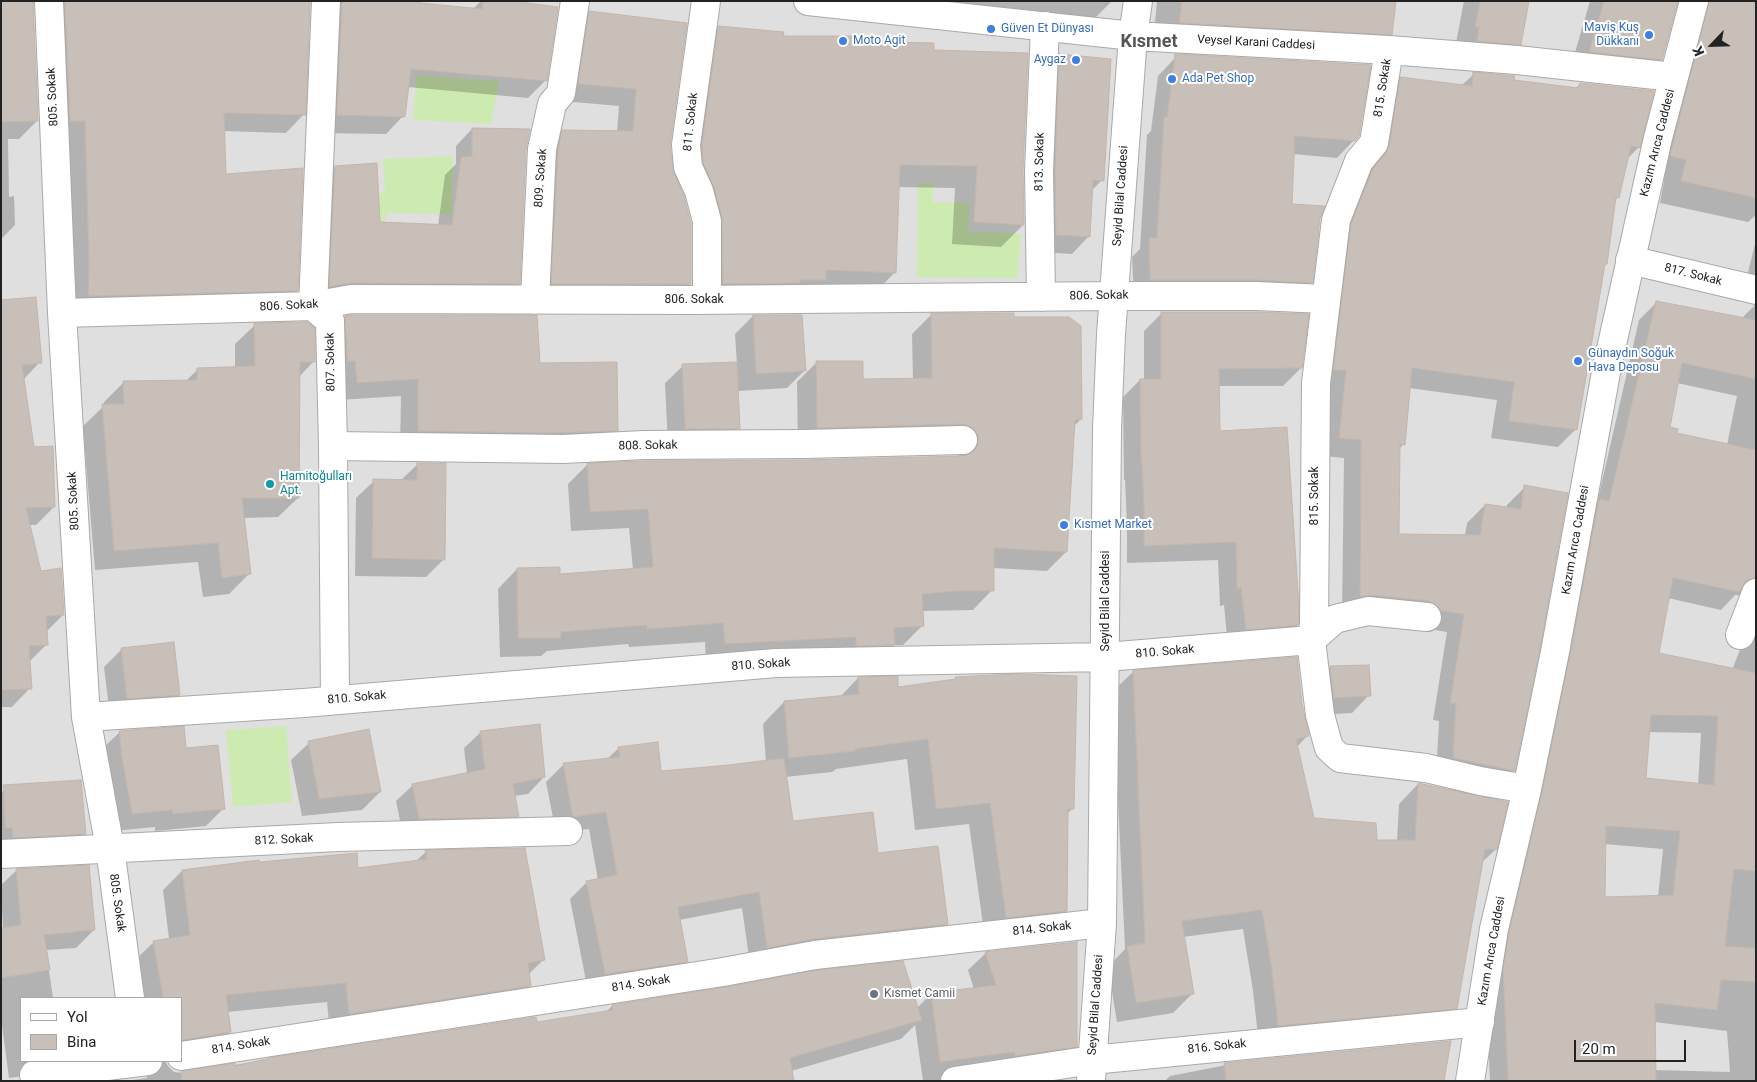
<!DOCTYPE html>
<html>
<head>
<meta charset="utf-8">
<style>
  body { margin:0 }
  #map { position:relative; width:1757px; height:1082px; overflow:hidden; background:#f2efe9; font-family:Roboto,sans-serif }
  canvas { display:block }
  .frame { position:absolute; inset:0; border:2px solid #222; pointer-events:none }
  .legend { position:absolute; left:20px; top:997px; width:162px; height:65px; box-sizing:border-box; background:#fff; border:1px solid #a7a7a7; margin:0; padding:6px 9px; list-style:none; font-size:15px; color:#222 }
  .legend li { display:flex; align-items:center; gap:10px; height:25px }
  .legend b { width:25px; border:1px solid #a7a7a7 }
  .north { position:absolute; left:1687px; top:20px; width:50px; height:50px; -webkit-text-stroke:4px #fff; paint-order:stroke; rotate:246deg; font-size:14px; font-weight:700; line-height:20px; text-align:center; color:#222 }
  .north::after { content:''; display:block; margin:auto; width:18px; height:22px; background:#222; clip-path:polygon(50% 0,100% 100%,50% 72%,0 100%) }
  .scale { position:absolute; left:1574px; top:1040px; width:112px; height:22px; box-sizing:border-box; border:2px solid #222; border-top:0; padding-left:6px; font-size:15px; line-height:18px; white-space:nowrap; color:#222; -webkit-text-stroke:4px #fff; paint-order:stroke }
</style>
</head>
<body>
<div id="map">
<canvas width="1757" height="1082"></canvas>
<div class="frame"></div>
<ul class="legend">
<li><b style="height:6px;background:#fff"></b>Yol</li>
<li><b style="height:14px;background:#c7bfb8"></b>Bina</li>
</ul>
<div class="north">K</div>
<div class="scale">20 m</div>
</div>
<script>
const ctx = document.querySelector('canvas').getContext('2d');
ctx.lineJoin = 'round';
function fillPath(path, color) { ctx.fillStyle = color; ctx.fill(path, 'evenodd'); }
const poly = rows => new Path2D(rows.map(r => 'M' + r).join(''));
function trace(path, color, width, dash) { ctx.strokeStyle = color; ctx.lineWidth = width; ctx.lineCap = dash ? 'butt' : 'round'; ctx.setLineDash(dash || []); ctx.stroke(path); }
function label(font, color, halo, rows, align = 'center') {
  ctx.font = font + ' Roboto,sans-serif'; ctx.lineWidth = 4; ctx.setLineDash([]); ctx.textBaseline = 'middle'; ctx.strokeStyle = halo; ctx.fillStyle = color; for (const [text, x, y, turn = 0] of rows) {
    ctx.save(); ctx.translate(x, y); ctx.rotate((+turn || 0) * Math.PI / 180); ctx.textAlign = isNaN(turn) ? turn : align; if (halo) ctx.strokeText(text, 0, 0); ctx.fillText(text, 0, 0); ctx.restore();
  }
}
fillPath(poly([
  [1,1,1756,1,1756,1081,1,1081],
  [21,998,181,998,181,1061,21,1061]
]), '#e0dfdf');
fillPath(poly([
  [417,75,499,81,491,124,413,120],
  [453,156,452,214,387,213,382,228,334,195,385,193,383,159],
  [934,183,932,202,970,203,968,231,1021,234,1017,278,917,277,918,184],
  [286,726,292,802,233,807,226,730]
]), '#cdebb0');
fillPath(poly([
  [1,1,309,1,304,114,286,133,223,131,225,175,297,290,278,309,70,314,37,5,32,4,37,121,19,139,8,139,9,197,14,196,15,225,1,239],
  [315,1,420,1,419,4,473,9,481,1,506,1,546,80,528,98,408,87,403,116,386,134,320,133],
  [909,1,1112,1,1094,19],
  [1157,1,1395,1,1390,34,1369,55,1160,44,1161,23,1155,23],
  [1464,1,1528,1,1520,44,1498,66,1455,48],
  [1590,1,1671,1,1661,59,1640,81,1569,73],
  [1692,1,1756,1,1756,215,1748,222,1660,203,1664,181,1649,177],
  [590,12,686,24,669,146,690,284,673,301,535,301,545,148,563,131,617,132,619,106,562,101,572,29],
  [719,27,782,37,851,42,933,51,1022,170,1023,225,1001,247,952,244,955,188,898,187,895,272,873,295,701,306,700,240,692,210,681,186,680,169,696,49],
  [1060,55,1102,180,1091,191,1089,236,1072,254,1039,252,1042,73],
  [1175,58,1354,140,1337,158,1293,154,1291,205,1319,218,1311,282,1294,300,1134,297,1132,257,1140,249,1147,135,1151,131,1158,76],
  [1474,74,1512,81,1576,88,1580,84,1639,147,1626,160,1618,197,1615,201,1606,264,1603,267,1576,429,1558,447,1491,438,1497,400,1409,388,1404,444,1399,449,1398,535,1465,536,1467,523,1485,505,1506,508,1507,505,1525,487,1514,770,1496,788,1436,776,1439,721,1433,720,1447,632,1342,614,1344,458,1322,456,1334,243,1383,96,1401,78,1461,86],
  [472,129,525,148,519,283,502,300,313,303,319,184,335,167,379,223,438,226,445,175,456,164,456,146],
  [1756,240,1756,1081,1490,1081,1486,988,1639,320,1657,302,1741,319,1754,306,1754,303,1743,293],
  [1677,383,1737,396,1727,445,1675,434,1668,428],
  [1735,595,1744,596,1753,617,1732,670,1658,654,1668,598,1721,610],
  [1648,732,1701,733,1698,785,1645,780],
  [1604,844,1663,849,1658,897,1604,899],
  [1654,1022,1727,1031,1730,1072,1655,1070],
  [1,301,40,362,23,380,33,448,54,507,36,525,29,525,40,573,63,615,46,632,47,644,29,662,30,688,12,707,1,707],
  [1162,313,1301,368,1283,386,1218,386,1219,433,1297,625,1279,643,1228,647,1224,605,1220,606,1218,560,1127,563,1127,525,1125,480,1124,480,1123,397,1140,380,1144,380,1144,331],
  [931,315,1013,318,1081,419,1074,426,1066,552,1047,571,993,568,992,590,973,610,922,611,923,625,903,645,894,645,875,664,706,662,705,642,629,647,628,644,547,651,541,656,500,657,498,589,517,569,559,575,633,570,629,528,571,531,568,484,587,465,959,457,957,451,798,447,797,382,816,363,862,381,913,380,912,334],
  [753,316,801,316,804,371,787,388,737,391,739,428,721,446,668,446,665,383,683,366,737,364,735,334],
  [345,317,539,365,617,430,599,448,400,449,401,396,339,400,328,335],
  [255,325,314,361,299,377,298,498,278,517,243,518,249,574,229,594,203,597,198,562,95,570,83,426,104,406,104,402,124,382,186,381,198,369,235,368,235,344],
  [418,464,444,559,426,577,355,576,356,498,374,481,400,481],
  [122,649,179,695,161,712,110,716,104,667],
  [1330,667,1369,695,1352,713,1316,715,1313,685],
  [1133,672,1301,704,1307,736,1297,747,1313,819,1375,841,1397,841,1399,804,1418,784,1496,849,1481,863,1456,1008,1436,1028,1259,1045,1253,991,1243,929,1183,937,1192,994,1173,1013,1117,1022,1108,967,1125,949,1113,691],
  [858,678,897,688,953,681,956,678,1072,809,1067,814,1066,911,1044,932,985,939,969,824,915,830,907,759,836,769,832,772,785,777,792,823,877,854,947,924,929,941,750,964,742,908,679,920,687,961,669,978,588,991,570,899,587,882,598,880,589,829,556,833,546,782,563,765,607,759,619,748,660,773,766,761,763,724,784,702,840,697],
  [120,732,185,749,224,808,206,826,155,831,155,827,114,831,102,749],
  [481,732,544,777,528,794,514,796,518,816,501,833,403,835,396,801,413,785,467,774,464,748],
  [309,743,380,792,362,810,302,816,291,760],
  [9,786,85,834,67,851,1,855,1,793],
  [426,852,544,959,528,975,530,985,511,1005,330,1033,327,1002,227,1012,230,1032,210,1051,181,1056,181,998,141,998,134,961,154,942,169,939,163,890,182,871,259,863,357,869,416,861],
  [17,870,94,930,76,948,46,950,53,998,21,998,21,1061,69,1061,59,1071,9,1078,1,1018,1,929,3,929,1,885],
  [986,953,1076,1046,1058,1064,947,1081,923,1081,915,1025,901,1039,791,1071,793,1081,126,1081,147,1078,144,1061,165,1061,168,1066,174,1072,183,1073,535,1018,536,1023,606,1012,612,1006,726,989,917,1008,931,994,974,989,968,970],
  [1242,1062,1443,1081,1165,1081,1170,1076]
]), '#0003');
const building = poly([
  [1,1,33,1,38,121,1,122,1,1],
  [65,1,310,1,306,115,224,113,226,174,303,168,298,291,88,296,89,263,85,121,70,121,65,1],
  [342,1,421,1,421,3,482,9,483,1,512,1,558,7,547,81,411,69,405,117,337,115,342,1],
  [1182,1,1396,1,1392,35,1179,23,1182,1],
  [1480,1,1529,1,1521,45,1477,41,1479,27,1475,27,1480,1],
  [1604,1,1678,1,1662,60,1589,52,1604,1],
  [1709,1,1756,1,1756,198,1681,181,1686,160,1670,156,1709,1],
  [589,11,687,23,670,146,674,173,684,196,691,223,691,284,551,284,558,151,562,130,633,131,636,89,578,84,589,11],
  [718,26,784,32,783,36,852,36,852,41,934,43,934,50,1028,53,1023,170,1024,225,974,222,977,166,900,165,896,273,826,270,826,280,800,280,800,283,723,284,722,217,714,187,703,163,702,145,718,26],
  [1059,54,1111,59,1104,181,1093,180,1090,237,1056,235,1055,171,1059,54],
  [1175,54,1371,65,1359,136,1355,141,1295,136,1292,204,1325,206,1320,218,1313,283,1256,280,1150,280,1149,238,1157,238,1164,117,1167,117,1175,54],
  [1473,72,1515,76,1514,80,1578,88,1580,83,1654,91,1640,148,1631,146,1619,198,1616,197,1607,264,1605,264,1577,430,1509,421,1514,382,1412,368,1405,445,1400,444,1399,534,1480,535,1485,504,1521,509,1524,485,1568,493,1540,649,1515,771,1453,758,1456,703,1450,703,1464,614,1441,611,1436,605,1429,601,1370,595,1360,597,1361,440,1339,438,1346,370,1333,370,1351,224,1373,169,1386,153,1389,146,1400,77,1472,86,1473,72],
  [472,128,530,129,526,148,520,284,351,283,329,287,335,166,377,163,380,222,452,225,461,157,472,156,472,128],
  [36,297,42,363,22,365,34,447,53,446,55,507,26,508,41,571,61,568,64,615,46,616,48,645,29,646,32,689,1,690,1,300,36,297],
  [1656,301,1756,320,1756,379,1682,363,1670,427,1678,429,1677,433,1756,450,1756,578,1746,581,1739,592,1673,578,1659,653,1756,673,1756,871,1734,869,1725,946,1756,948,1756,982,1721,980,1717,1010,1655,1003,1656,1081,1508,1081,1503,969,1509,932,1542,792,1570,655,1599,499,1609,501,1656,301],
  [1651,715,1718,716,1714,785,1646,778,1651,715],
  [1606,826,1680,831,1673,895,1605,897,1606,826],
  [1161,312,1256,312,1309,314,1302,368,1219,369,1220,431,1287,427,1299,607,1298,625,1246,630,1241,588,1237,589,1236,542,1144,546,1144,507,1142,463,1141,463,1140,379,1161,379,1161,312],
  [931,313,1014,313,1014,317,1069,317,1081,326,1082,419,1075,420,1067,552,994,548,994,591,957,591,922,594,924,626,894,628,895,645,856,646,856,637,725,644,723,623,647,629,647,625,561,632,561,638,518,638,517,568,560,567,560,574,653,567,648,509,590,512,587,463,644,461,804,460,963,456,972,453,977,447,979,439,976,431,971,427,963,424,817,428,816,361,863,361,863,379,932,378,931,313],
  [352,315,537,315,540,363,617,362,618,431,548,433,418,431,418,379,357,383,355,361,347,361,345,316,352,315],
  [753,315,802,315,806,371,756,374,753,315],
  [307,322,315,328,315,362,300,362,299,498,242,498,251,574,222,578,218,543,114,551,102,404,124,404,123,381,197,380,197,368,255,366,254,323,307,322],
  [737,362,740,429,685,429,682,364,737,362],
  [417,463,446,463,445,560,372,558,373,479,417,480,417,463],
  [174,642,180,695,127,699,121,648,174,642],
  [1297,657,1302,704,1309,736,1296,739,1314,818,1376,823,1377,840,1415,840,1418,783,1508,802,1497,850,1485,849,1457,1009,1278,1026,1272,971,1262,910,1182,921,1194,994,1136,1003,1127,946,1145,943,1133,670,1297,657],
  [1369,665,1371,696,1334,698,1330,666,1369,665],
  [1017,674,1077,676,1074,809,1068,809,1067,911,1006,918,990,803,936,809,928,739,855,749,855,751,789,758,784,701,859,694,858,677,898,676,898,687,956,679,955,677,1017,674],
  [540,724,545,777,513,784,519,817,419,819,412,784,485,769,480,731,540,724],
  [184,726,186,748,218,745,225,809,173,814,172,810,132,814,122,758,119,731,184,726],
  [369,729,381,792,319,799,308,741,369,729],
  [658,742,661,771,729,765,784,758,793,821,873,812,878,853,938,846,948,924,813,939,767,948,759,892,678,907,688,962,605,974,586,881,617,875,606,812,573,817,563,763,620,757,618,747,658,742],
  [81,780,86,834,13,838,12,828,5,828,3,785,81,780],
  [525,848,545,960,528,963,531,986,349,1014,346,983,226,995,231,1032,181,1040,181,998,163,998,153,941,190,935,182,870,259,860,260,862,357,853,358,868,427,859,425,850,525,848],
  [89,865,95,930,44,935,50,970,1,978,1,928,21,925,16,869,89,865],
  [1077,942,1077,1047,1015,1056,1014,1052,940,1062,931,993,996,985,985,952,1077,942],
  [903,961,922,1020,790,1058,794,1081,181,1081,181,1071,235,1063,235,1066,275,1057,536,1017,537,1022,613,1010,612,1005,726,987,817,970,903,961],
  [1451,1041,1444,1081,1226,1081,1224,1063,1451,1041]
]);
fillPath(building, '#c7bfb8');
trace(building, '#c4b6ab', 1);
const minor = poly([
  [49,1,62,313,86,717,110,848,130,998],
  [326,1,313,306,330,321,333,446,335,700],
  [706,1,686,145,688,167,699,191,707,221,707,300],
  [808,1,1133,36,1389,50,1517,60,1674,77],
  [1389,50,1374,143,1359,161,1336,220,1316,383,1314,625,1311,640,1320,715,1329,748,1340,758,1426,768,1480,781,1527,789],
  [1630,260,1756,290],
  [1041,297,1039,171,1045,26],
  [535,300,542,149,552,104,561,93,575,1],
  [62,313,313,306,351,299,693,300,1113,296,1256,296,1326,299],
  [333,446,563,449,644,445,804,444,963,440],
  [1740,635,1756,593],
  [86,717,304,703,776,663,1106,657,1311,640,1335,619,1368,611,1427,617],
  [1,854,338,837,568,831],
  [181,1056,723,972,815,955,1102,923],
  [34,1075,148,1061],
  [955,1081,1092,1060,1480,1022],
  [1091,1081,1102,923,1107,429,1111,334,1133,36,1138,1],
  [1470,1081,1494,929,1527,789,1555,652,1607,367,1658,138,1694,1]
]);
trace(minor, '#a9a9a9', 30);
trace(minor, '#fff', 28);
for (const [x, y, r, color] of [
  [991,29,5,"#3f7fe0"],
  [1649,35,5,"#3f7fe0"],
  [843,41,5,"#3f7fe0"],
  [1076,60,5,"#3f7fe0"],
  [1172,79,5,"#3f7fe0"],
  [1578,361,5,"#3f7fe0"],
  [270,484,5,"#0f9aa8"],
  [1064,525,5,"#3f7fe0"],
  [874,994,5,"#6b7280"]
]) { const dot = new Path2D(); dot.arc(x, y, r, 0, 2 * Math.PI); ctx.fillStyle = color; ctx.fill(dot); trace(dot, '#fff', 2); }
label('12px', '#366cbe', '#fff', [
  ["Maviş Kuş",1639,28,"right"],
  ["Dükkanı",1639,42,"right"],
  ["Güven Et Dünyası",1001,29],
  ["Moto Agit",853,41],
  ["Aygaz",1066,60,"right"],
  ["Ada Pet Shop",1182,79],
  ["Günaydın Soğuk",1588,354],
  ["Hava Deposu",1588,368],
  ["Kısmet Market",1074,525]
], 'left');
label('12px', '#222', '#fff', [
  ["Veysel Karani Caddesi",1256,43,3],
  ["815. Sokak",1383,88,-81],
  ["805. Sokak",53,97,-93],
  ["811. Sokak",691,122,-84],
  ["Kazım Arıca Caddesi",1658,143,-76],
  ["813. Sokak",1040,162,-89],
  ["809. Sokak",541,178,-86],
  ["Seyid Bilal Caddesi",1121,196,-86],
  ["817. Sokak",1693,275,14],
  ["806. Sokak",1099,296,-1],
  ["806. Sokak",694,300],
  ["806. Sokak",289,306,-3],
  ["807. Sokak",331,362,-91],
  ["808. Sokak",648,446,-1],
  ["815. Sokak",1315,496,-90],
  ["805. Sokak",74,501,-93],
  ["Kazım Arıca Caddesi",1576,540,-80],
  ["Seyid Bilal Caddesi",1106,601,-90],
  ["810. Sokak",1165,652,-5],
  ["810. Sokak",761,665,-4],
  ["810. Sokak",357,698,-5],
  ["812. Sokak",284,840,-3],
  ["805. Sokak",117,903,82],
  ["814. Sokak",1042,929,-6],
  ["Kazım Arıca Caddesi",1492,951,-80],
  ["814. Sokak",641,984,-9],
  ["Seyid Bilal Caddesi",1096,1005,-86],
  ["814. Sokak",241,1046,-9],
  ["816. Sokak",1217,1047,-6]
]);
label('12px', '#0d838f', '#fff', [
  ["Hamitoğulları",280,477],
  ["Apt.",280,491]
], 'left');
label('12px', '#5b616d', '#fff', [
  ["Kısmet Camii",884,994]
], 'left');
label('bold 18px', '#555', '#fff', [
  ["Kısmet",1149,42]
]);
</script>
</body>
</html>
